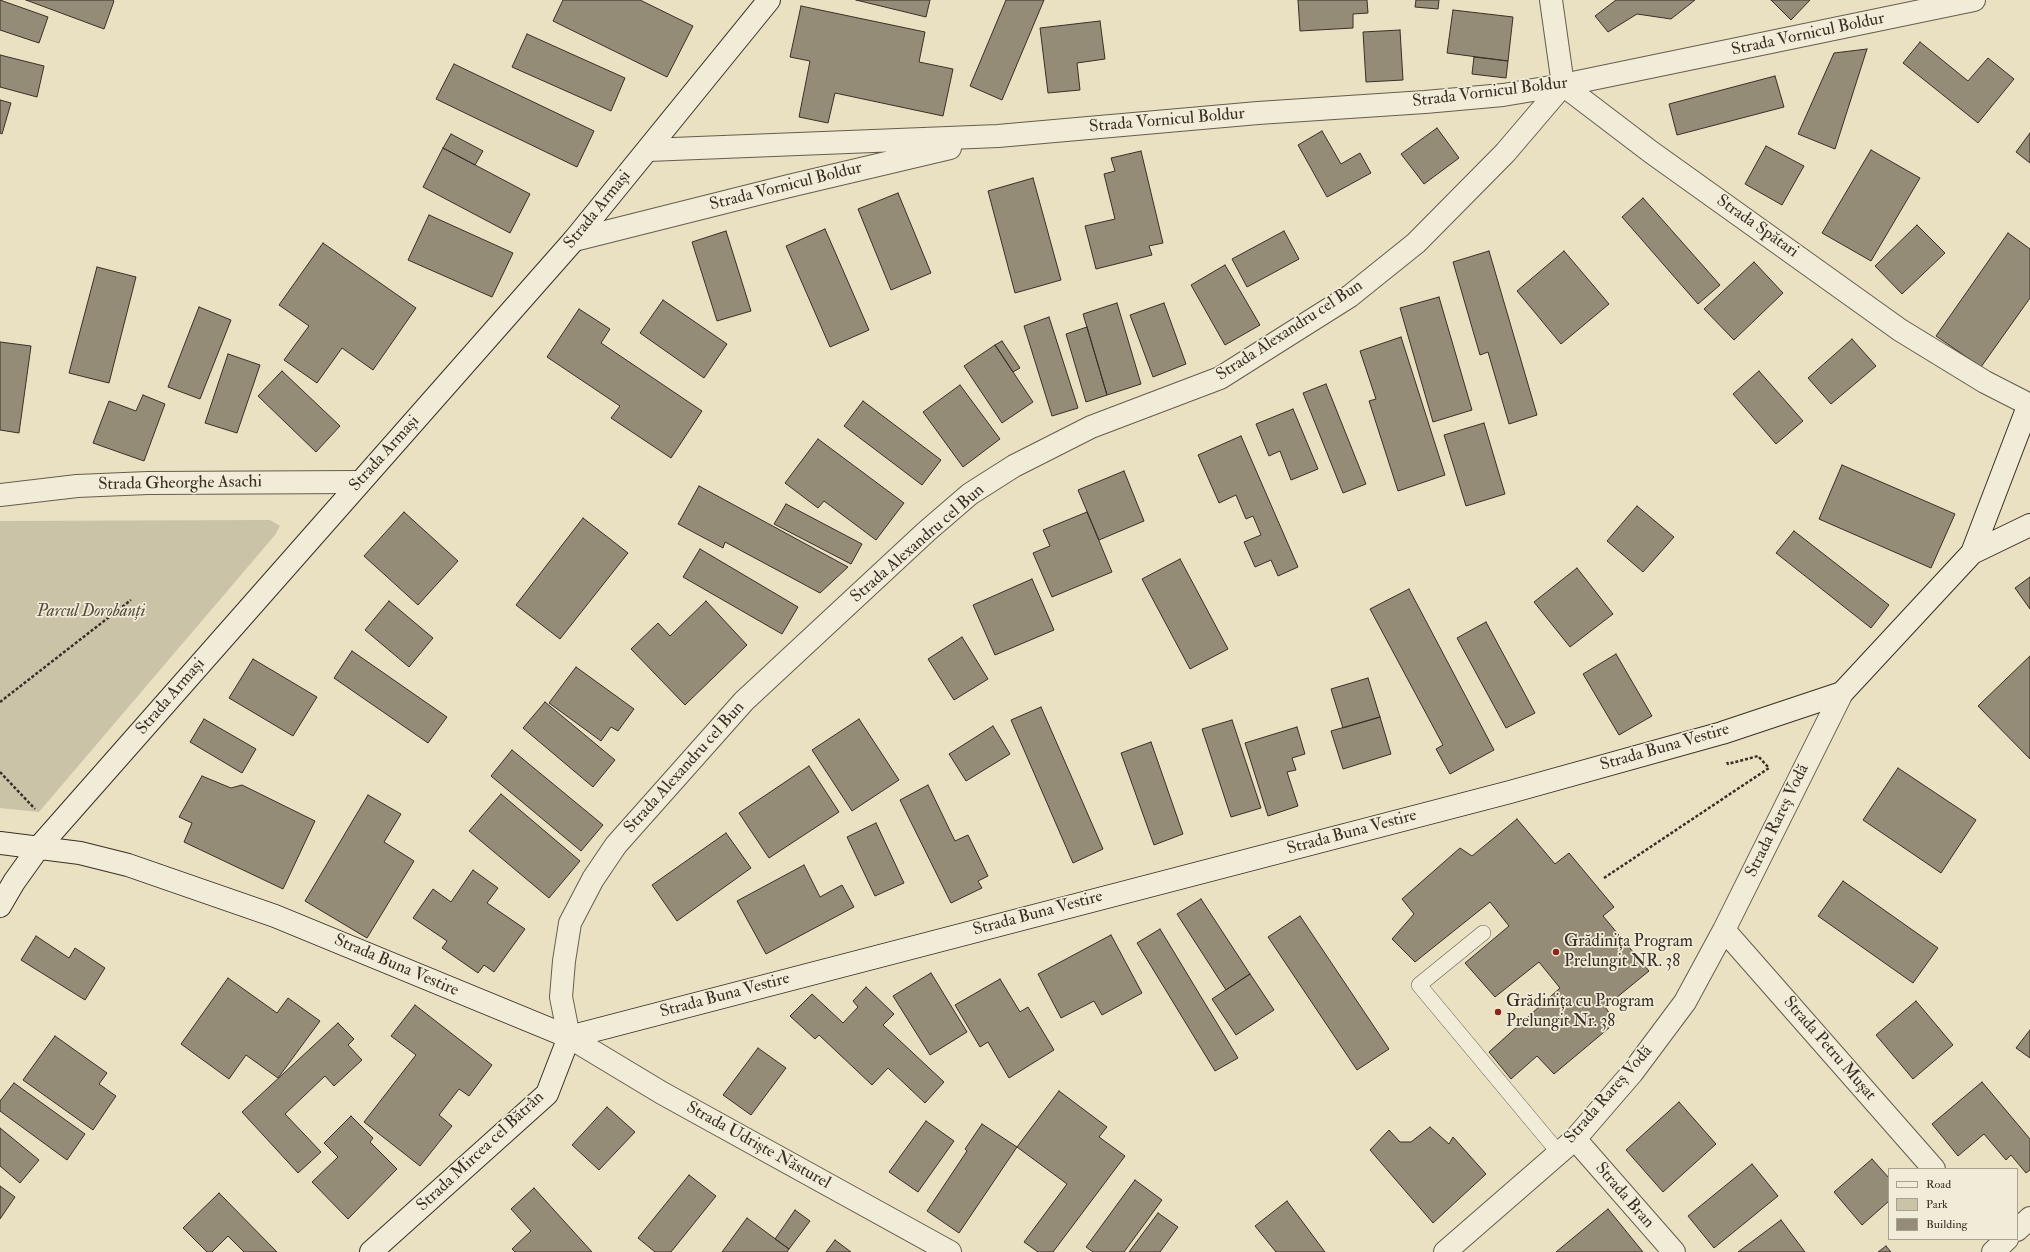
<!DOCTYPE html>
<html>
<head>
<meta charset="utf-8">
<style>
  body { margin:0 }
  #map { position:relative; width:2030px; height:1252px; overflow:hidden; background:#e9e1c2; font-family:"IM FELL Double Pica",serif }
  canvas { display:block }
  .legend { position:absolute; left:1888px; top:1168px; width:130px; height:72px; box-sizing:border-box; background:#f1ecd7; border:1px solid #a8a091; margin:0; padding:5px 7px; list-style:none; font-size:12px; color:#3a2f27 }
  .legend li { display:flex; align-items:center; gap:8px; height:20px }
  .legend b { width:20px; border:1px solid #a8a091 }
</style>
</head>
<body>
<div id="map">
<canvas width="2030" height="1252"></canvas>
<ul class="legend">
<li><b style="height:5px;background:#f1ecd7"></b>Road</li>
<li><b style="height:11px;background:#cbc3a8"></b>Park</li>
<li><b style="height:11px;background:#958c78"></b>Building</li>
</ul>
</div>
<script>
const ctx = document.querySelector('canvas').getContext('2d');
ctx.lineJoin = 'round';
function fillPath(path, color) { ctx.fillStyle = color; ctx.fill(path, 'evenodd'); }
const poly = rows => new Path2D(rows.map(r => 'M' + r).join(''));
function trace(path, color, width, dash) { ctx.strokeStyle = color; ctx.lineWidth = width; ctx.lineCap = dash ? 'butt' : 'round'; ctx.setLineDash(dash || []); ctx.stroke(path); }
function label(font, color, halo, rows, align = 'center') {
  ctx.font = font + ' "IM FELL Double Pica",serif'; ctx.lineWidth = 3.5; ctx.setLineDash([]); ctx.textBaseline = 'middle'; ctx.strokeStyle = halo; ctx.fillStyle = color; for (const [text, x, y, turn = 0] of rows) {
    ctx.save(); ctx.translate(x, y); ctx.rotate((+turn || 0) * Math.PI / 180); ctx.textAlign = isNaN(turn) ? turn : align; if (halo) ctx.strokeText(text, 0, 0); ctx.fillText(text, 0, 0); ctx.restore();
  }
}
fillPath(poly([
  [270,520,280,526,275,535,39,812,0,808,0,521]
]), '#cbc3a8');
const building = poly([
  [0,0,48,17,39,43,0,30,0,0],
  [26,0,113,0,114,1,104,29,26,0],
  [563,0,640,0,693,26,667,77,553,21,563,0],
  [856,0,930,0,926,17,856,0],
  [1006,0,1044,0,1002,100,970,86,1006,0],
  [1298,0,1367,0,1368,13,1353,14,1353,28,1300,31,1298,0],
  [1416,0,1439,0,1438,9,1415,7,1416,0],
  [1616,0,1695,0,1671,19,1637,14,1608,32,1595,16,1616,0],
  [1771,0,1810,0,1791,20,1771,0],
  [801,6,925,32,919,62,953,69,943,116,835,93,828,123,799,117,810,61,790,57,801,6],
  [1453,10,1513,17,1508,61,1447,53,1453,10],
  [1100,21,1105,59,1077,63,1080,90,1048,93,1040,28,1100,21],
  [1400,30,1403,80,1366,82,1363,32,1400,30],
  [527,34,625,78,611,111,512,67,527,34],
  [1920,42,1968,81,1988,58,2014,79,1978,123,1903,63,1920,42],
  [1867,49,1835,149,1798,134,1834,53,1867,49],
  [0,55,44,66,37,97,0,87,0,55],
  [1474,57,1508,61,1506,78,1472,74,1474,57],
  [454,64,594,131,577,167,436,99,454,64],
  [1775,76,1784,107,1677,135,1669,104,1775,76],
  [0,100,11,103,2,134,0,133,0,100],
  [1437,128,1459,158,1424,184,1401,154,1437,128],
  [1322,131,1341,164,1360,153,1371,173,1327,197,1298,145,1322,131],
  [2030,133,2030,163,2016,152,2030,133],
  [451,134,483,151,475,165,443,148,451,134],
  [1766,146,1804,166,1782,205,1745,184,1766,146],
  [443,148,530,194,510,233,423,187,443,148],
  [1871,150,1920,178,1871,261,1822,233,1871,150],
  [1141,151,1163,243,1149,246,1152,255,1096,269,1085,226,1115,219,1104,174,1115,171,1111,158,1141,151],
  [1033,178,1061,280,1015,293,988,191,1033,178],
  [898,193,931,273,891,290,858,209,898,193],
  [1643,198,1720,285,1698,304,1622,217,1643,198],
  [429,215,513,253,492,297,408,260,429,215],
  [1917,225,1945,253,1902,294,1875,266,1917,225],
  [825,229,869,330,830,347,786,246,825,229],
  [726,231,751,311,717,321,692,242,726,231],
  [1284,231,1299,259,1247,287,1232,259,1284,231],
  [2008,233,2030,249,2030,298,1981,367,1936,336,2008,233],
  [323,243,416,308,373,370,342,348,317,383,284,360,309,326,279,305,323,243],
  [1489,251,1537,415,1509,424,1488,352,1480,355,1453,262,1489,251],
  [1564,251,1609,304,1561,344,1517,291,1564,251],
  [1754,262,1783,293,1734,340,1704,309,1754,262],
  [1225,265,1260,325,1225,345,1191,285,1225,265],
  [97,267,136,277,109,383,69,373,97,267],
  [1439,297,1472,410,1433,422,1400,308,1439,297],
  [663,300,727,344,704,378,640,333,663,300],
  [1117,303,1141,384,1107,395,1083,314,1117,303],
  [1164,303,1186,364,1153,377,1130,315,1164,303],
  [199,307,231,320,200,399,168,387,199,307],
  [579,309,610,329,601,343,702,411,671,458,611,418,620,406,547,357,579,309],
  [1049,317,1078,408,1052,416,1024,326,1049,317],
  [1087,327,1107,395,1086,402,1066,334,1087,327],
  [1401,337,1445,475,1398,491,1369,401,1376,399,1360,351,1401,337],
  [1852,339,1876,366,1831,404,1808,378,1852,339],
  [1002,341,1020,368,1013,372,995,345,1002,341],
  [0,342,31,346,19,433,0,430,0,342],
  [995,345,1033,402,1002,423,964,366,995,345],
  [228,354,260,365,237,433,205,423,228,354],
  [282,371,340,426,316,452,258,396,282,371],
  [1759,371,1803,421,1776,444,1733,394,1759,371],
  [1326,384,1366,484,1343,493,1303,393,1326,384],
  [960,385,1000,439,963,467,923,412,960,385],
  [143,395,165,404,144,461,93,443,109,401,136,411,143,395],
  [863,401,941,460,922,485,844,426,863,401],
  [1293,409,1318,469,1291,480,1280,451,1269,456,1256,424,1293,409],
  [1484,423,1505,494,1466,506,1444,435,1484,423],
  [1241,436,1298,567,1278,576,1271,560,1255,567,1244,542,1261,535,1253,516,1246,519,1236,495,1219,503,1198,455,1241,436],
  [818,439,904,503,876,540,824,501,818,508,785,483,818,439],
  [1842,465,1955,514,1931,568,1819,519,1842,465],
  [1124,471,1144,521,1099,540,1078,490,1124,471],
  [699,486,848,567,820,593,725,542,723,548,678,524,699,486],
  [786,504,862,544,851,564,774,524,786,504],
  [1637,506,1674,537,1643,572,1607,541,1637,506],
  [404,512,458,561,418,605,364,556,404,512],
  [1087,512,1112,572,1052,597,1033,553,1050,546,1043,530,1087,512],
  [583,518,628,553,560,639,516,605,583,518],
  [1794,531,1889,605,1871,628,1776,553,1794,531],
  [700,549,798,607,782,634,683,577,700,549],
  [1180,559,1228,649,1190,669,1142,579,1180,559],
  [1577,568,1613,614,1570,647,1534,602,1577,568],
  [2030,577,2030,609,2015,588,2030,577],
  [1032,579,1054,630,995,655,973,605,1032,579],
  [1409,589,1494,750,1450,774,1436,749,1443,745,1370,609,1409,589],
  [389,601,433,638,409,667,365,630,389,601],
  [706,601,747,645,685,705,631,649,658,623,670,636,706,601],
  [1486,622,1535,713,1506,728,1457,638,1486,622],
  [962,637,988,679,954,700,928,659,962,637],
  [352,651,447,717,428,743,334,678,352,651],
  [1616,654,1652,716,1619,735,1583,674,1616,654],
  [2030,656,2030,759,1978,706,2030,656],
  [253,659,317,697,293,736,229,698,253,659],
  [576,667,634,709,618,731,611,727,601,741,549,703,576,667],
  [1368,678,1380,717,1343,728,1331,689,1368,678],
  [545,702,615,760,593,787,523,728,545,702],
  [1041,707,1103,849,1073,863,1011,720,1041,707],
  [1380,717,1391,754,1343,769,1331,731,1380,717],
  [204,719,256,749,242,773,190,742,204,719],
  [859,719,899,780,852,811,812,750,859,719],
  [1232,720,1261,808,1231,817,1202,729,1232,720],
  [993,726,1010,754,966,781,949,754,993,726],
  [1297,727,1305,754,1292,758,1296,770,1287,772,1298,806,1268,816,1245,743,1297,727],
  [1151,742,1183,834,1154,845,1121,753,1151,742],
  [512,750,603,825,581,851,491,776,512,750],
  [809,766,839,812,769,858,739,813,809,766],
  [1898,768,1976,820,1941,873,1863,820,1898,768],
  [202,776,231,788,242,785,315,821,283,889,184,842,192,823,179,817,202,776],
  [928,785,955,841,968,835,988,876,978,881,982,888,951,903,900,800,928,785],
  [501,794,580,861,549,898,469,831,501,794],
  [368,795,401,814,384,842,414,861,367,938,305,901,368,795],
  [1517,819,1555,864,1569,853,1614,907,1603,916,1649,971,1605,1007,1616,1022,1554,1074,1537,1056,1511,1079,1489,1052,1560,988,1539,962,1495,997,1465,963,1509,926,1490,902,1415,962,1392,939,1414,914,1402,899,1460,848,1472,856,1517,819],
  [876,823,904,883,875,896,847,837,876,823],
  [726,833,751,868,677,921,652,885,726,833],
  [804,865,820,897,842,885,854,907,766,954,737,901,804,865],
  [473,870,498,888,487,903,525,929,494,972,484,965,478,973,442,948,447,941,413,918,433,889,451,902,473,870],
  [1843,881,1938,948,1913,983,1818,916,1843,881],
  [1201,899,1250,974,1226,990,1177,914,1201,899],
  [1300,916,1389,1049,1357,1070,1268,937,1300,916],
  [1160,929,1238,1058,1215,1071,1137,943,1160,929],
  [1111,935,1142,993,1102,1015,1094,1001,1061,1018,1038,974,1111,935],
  [36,936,69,958,75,948,105,968,85,1000,21,960,36,936],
  [931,973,967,1032,930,1055,893,996,931,973],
  [1250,974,1274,1010,1236,1035,1212,999,1250,974],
  [228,978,277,1013,288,998,320,1021,278,1078,246,1055,229,1079,181,1044,228,978],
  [1000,979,1020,1012,1028,1007,1054,1050,1009,1078,988,1042,980,1047,955,1005,1000,979],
  [866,987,894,1014,883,1025,944,1082,925,1103,888,1068,872,1085,819,1035,815,1039,790,1016,812,994,843,1023,858,1007,853,1001,866,987],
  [1916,1001,1953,1045,1913,1079,1876,1035,1916,1001],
  [415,1005,492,1065,469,1096,459,1089,439,1115,452,1126,420,1166,364,1122,416,1055,391,1036,415,1005],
  [338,1023,354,1039,348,1045,362,1060,334,1086,325,1076,285,1114,321,1152,298,1173,242,1112,338,1023],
  [2030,1030,2030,1058,2016,1048,2030,1030],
  [55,1036,107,1073,99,1084,116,1096,93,1130,23,1080,55,1036],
  [758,1048,786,1068,751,1115,723,1095,758,1048],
  [1982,1082,2030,1139,2030,1170,2026,1173,2011,1155,2006,1160,1984,1134,1958,1156,1932,1124,1982,1082],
  [14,1083,85,1134,67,1160,0,1111,0,1101,14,1083],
  [1059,1091,1107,1127,1099,1137,1125,1156,1053,1252,1038,1252,1024,1242,1067,1184,1017,1147,1059,1091],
  [1679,1102,1716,1144,1663,1192,1626,1150,1679,1102],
  [607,1107,635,1132,599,1170,572,1145,607,1107],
  [351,1116,373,1138,370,1142,397,1169,348,1219,312,1182,338,1157,324,1143,351,1116],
  [926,1121,954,1141,918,1192,889,1172,926,1121],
  [982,1124,1017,1147,959,1233,927,1211,967,1151,965,1149,982,1124],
  [1430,1127,1449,1144,1453,1137,1486,1174,1433,1223,1370,1150,1389,1130,1400,1142,1411,1142,1430,1127],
  [0,1128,39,1160,20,1183,0,1166,0,1128],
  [1872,1159,1889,1178,1889,1201,1862,1225,1834,1192,1872,1159],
  [1752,1164,1778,1196,1714,1248,1688,1216,1752,1164],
  [689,1175,716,1196,671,1252,655,1252,638,1238,689,1175],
  [1135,1180,1162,1200,1124,1252,1093,1252,1086,1247,1135,1180],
  [0,1186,15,1197,0,1219,0,1186],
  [534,1188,592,1252,515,1252,512,1249,531,1231,511,1209,534,1188],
  [219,1193,277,1252,244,1252,228,1236,212,1252,207,1252,183,1228,219,1193],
  [1287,1201,1325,1252,1276,1252,1255,1226,1287,1201],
  [1608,1209,1643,1252,1556,1252,1608,1209],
  [795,1210,810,1221,789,1249,775,1239,795,1210],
  [1158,1213,1178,1227,1160,1252,1129,1252,1158,1213],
  [747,1218,789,1249,787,1252,722,1252,747,1218],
  [1781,1220,1805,1252,1738,1252,1781,1220],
  [835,1240,851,1252,826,1252,835,1240],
  [1886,1246,1891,1252,1878,1252,1886,1246]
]);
fillPath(building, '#958c78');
trace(building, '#3a2f27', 1);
const lane = poly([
  [1483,933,1419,985,1559,1153]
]);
const street = poly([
  [1551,0,1563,85,1651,152,1900,330,1985,382,2030,405],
  [648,150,998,136,1258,113,1425,102,1503,95,1563,85,1974,0],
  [574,240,789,186,950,148],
  [0,495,77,486,148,483,360,482],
  [1724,930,1934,1169],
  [1575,1139,1674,1252],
  [2017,1230,2030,1218],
  [950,1252,662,1093,569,1037,561,997,564,961,570,923,593,879,616,845,744,701,927,531,970,494,1014,466,1091,427,1220,378,1350,296,1416,243,1505,153,1563,85],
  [1445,1252,1575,1139,1632,1073,1685,1002,1724,930,1842,693],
  [1993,1252,2007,1239]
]);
const secondary = poly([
  [1972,553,2029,404],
  [0,843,80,853,128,865,275,916,569,1037,1510,792,1722,733,1842,693,1972,553,2030,525],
  [0,906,14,882,39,847,574,240,769,0],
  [371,1252,547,1094,569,1037]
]);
trace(lane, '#665c4e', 16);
trace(street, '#665c4e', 24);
trace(secondary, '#3a2f27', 24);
trace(poly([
  [0,702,131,600],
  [0,772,35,809],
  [1604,878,1769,768,1758,756,1728,764,1727,762]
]), '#3a2f27', 2.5, [3, 2]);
trace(lane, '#f1ecd7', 15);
trace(street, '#f1ecd7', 22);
trace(secondary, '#f1ecd7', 22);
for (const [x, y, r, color] of [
  [1556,952,4,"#8f2418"],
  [1498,1012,4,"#8f2418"]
]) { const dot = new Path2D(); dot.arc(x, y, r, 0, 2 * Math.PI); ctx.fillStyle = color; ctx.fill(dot); trace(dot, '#f1ecd7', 1.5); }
label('17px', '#3a2f27', '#f1ecd7', [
  ["Strada Vornicul Boldur",1808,35,-12],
  ["Strada Vornicul Boldur",1490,93,-7],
  ["Strada Vornicul Boldur",1167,121,-5],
  ["Strada Vornicul Boldur",786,187,-14],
  ["Strada Armași",598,210,-51],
  ["Strada Spătari",1757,227,35],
  ["Strada Alexandru cel Bun",1290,331,-33],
  ["Strada Armași",385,454,-48],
  ["Strada Gheorghe Asachi",180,484,-1],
  ["Strada Alexandru cel Bun",918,544,-41],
  ["Strada Armași",171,697,-49],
  ["Strada Buna Vestire",1665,748,-16],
  ["Strada Alexandru cel Bun",685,768,-48],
  ["Strada Rareș Vodă",1778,821,-64],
  ["Strada Buna Vestire",1352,833,-15],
  ["Strada Buna Vestire",1038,914,-15],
  ["Strada Buna Vestire",396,966,23],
  ["Strada Buna Vestire",725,996,-15],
  ["Strada Petru Mușat",1829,1049,49],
  ["Strada Rareș Vodă",1609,1095,-49],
  ["Strada Udriște Năsturel",758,1146,29],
  ["Strada Mircea cel Bătrân",481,1152,-43],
  ["Strada Bran",1624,1196,49]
]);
label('italic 17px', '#574d41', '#f1ecd7', [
  ["Parcul Dorobanți",91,612]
]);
label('17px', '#3a2f27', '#f1ecd7', [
  ["Grădinița Program",1564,942],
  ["Prelungit NR. 38",1564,962],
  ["Grădinița cu Program",1506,1002],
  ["Prelungit Nr. 38",1506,1022]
], 'left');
</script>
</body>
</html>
